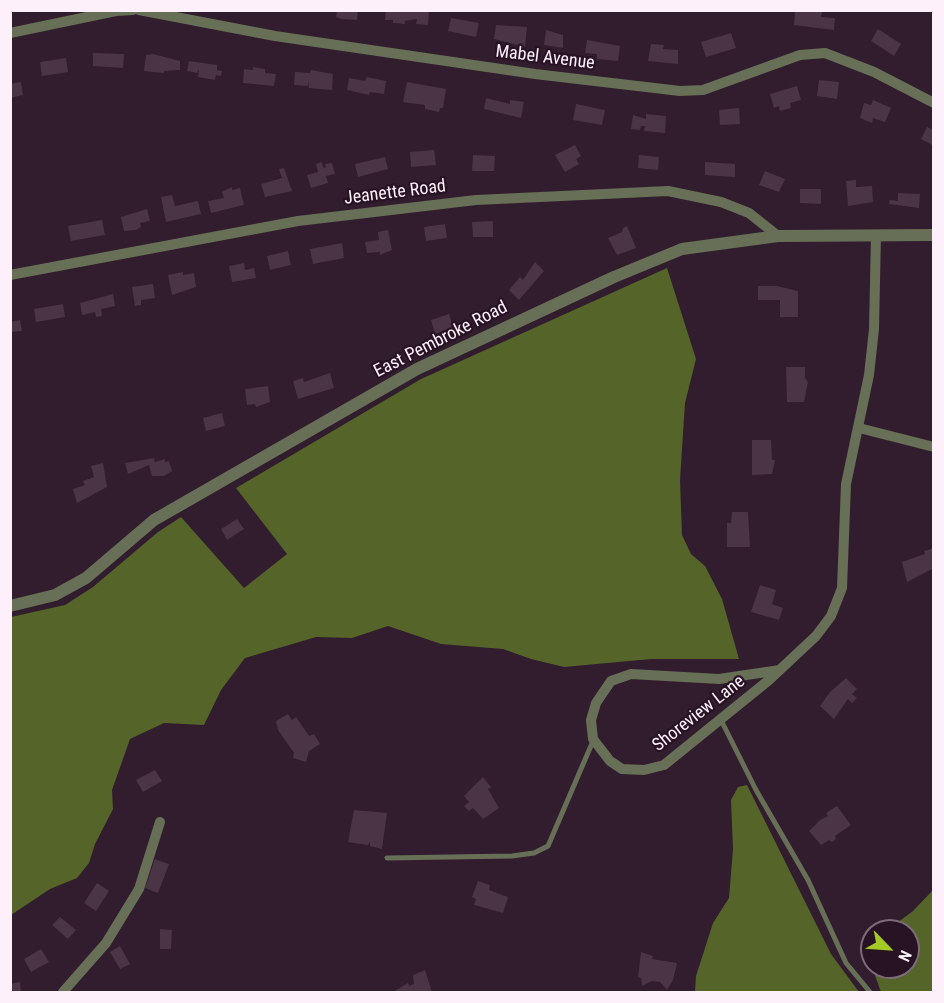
<!DOCTYPE html>
<html>
<head>
<meta charset="utf-8">
<style>
  body { margin:0 }
  #map { position:relative; width:944px; height:1003px; overflow:hidden; background:#311d2d; font-family:"Roboto Condensed",sans-serif }
  canvas { display:block }
  .frame { position:absolute; inset:0; border:12px solid #fef0fb; pointer-events:none }
  .north { position:absolute; left:860px; top:919px; width:60px; height:60px; box-sizing:border-box; background:#271323; border:2px solid #7d6b79; border-radius:50%; rotate:115deg; font-size:16px; font-weight:700; line-height:24px; text-align:center; color:#fef0fb }
  .north::after { content:''; display:block; margin:auto; width:21px; height:27px; background:#a4c824; clip-path:polygon(50% 0,100% 100%,50% 72%,0 100%) }
</style>
</head>
<body>
<div id="map">
<canvas width="944" height="1003"></canvas>
<div class="frame"></div>
<div class="north">N</div>
</div>
<script>
const ctx = document.querySelector('canvas').getContext('2d');
ctx.lineJoin = 'round';
function fillPath(path, color) { ctx.fillStyle = color; ctx.fill(path, 'evenodd'); }
const poly = rows => new Path2D(rows.map(r => 'M' + r).join(''));
function trace(path, color, width, dash) { ctx.strokeStyle = color; ctx.lineWidth = width; ctx.lineCap = dash ? 'butt' : 'round'; ctx.setLineDash(dash || []); ctx.stroke(path); }
function label(font, color, halo, rows, align = 'center') {
  ctx.font = font + ' "Roboto Condensed",sans-serif'; ctx.lineWidth = 4.5; ctx.setLineDash([]); ctx.textBaseline = 'middle'; ctx.strokeStyle = halo; ctx.fillStyle = color; for (const [text, x, y, turn = 0] of rows) {
    ctx.save(); ctx.translate(x, y); ctx.rotate((+turn || 0) * Math.PI / 180); ctx.textAlign = isNaN(turn) ? turn : align; if (halo) ctx.strokeText(text, 0, 0); ctx.fillText(text, 0, 0); ctx.restore();
  }
}
fillPath(poly([
  [667,268,696,359,685,403,680,480,682,535,691,554,705,566,722,599,739,659,651,659,564,667,531,659,503,649,441,644,388,626,352,638,316,637,245,658,221,690,204,725,164,723,130,739,112,790,113,809,95,844,89,863,77,878,50,889,11,915,11,617,65,605,93,587,158,532,181,517,244,588,287,554,236,488,421,379],
  [747,785,831,954,859,992,695,992,696,976,713,923,729,898,733,849,731,800,738,787],
  [933,890,933,992,881,992,872,967,908,967,908,931,886,931,913,911]
]), '#556429');
fillPath(poly([
  [337,10,358,10,357,20,341,19,336,17],
  [386,10,429,12,428,25,416,24,417,19,405,21,405,24,393,23,393,20,385,20],
  [795,11,822,12,821,17,835,18,834,30,794,25],
  [451,18,479,23,476,37,448,31],
  [496,25,527,27,525,47,494,39],
  [878,29,901,44,894,56,871,41],
  [546,30,563,35,563,48,544,45],
  [731,33,736,48,706,57,701,42],
  [587,40,620,46,618,61,597,59,597,54,585,53],
  [651,44,664,45,663,49,678,50,678,64,648,61],
  [93,53,124,54,123,68,93,66],
  [153,54,180,61,180,70,164,71,164,73,144,71,146,55],
  [66,58,68,72,42,76,40,62],
  [189,61,217,65,217,70,222,71,221,76,216,75,215,80,198,77,199,69,197,73,187,71],
  [253,67,265,69,265,73,276,74,274,86,243,83,244,69,253,70],
  [311,70,333,74,332,90,309,88,308,81,308,86,294,85,295,72,310,73],
  [367,77,386,81,384,94,370,92,369,95,347,90,349,78,365,81],
  [819,80,839,82,837,99,817,96],
  [21,82,23,95,10,98,10,84],
  [407,82,446,89,443,108,440,108,439,112,425,109,425,105,403,102],
  [797,86,801,100,790,103,791,108,780,111,779,106,774,108,770,94],
  [486,98,510,104,510,100,524,102,521,118,484,109],
  [873,100,891,108,885,122,873,118,872,123,860,118,864,103,871,105],
  [576,104,605,110,602,125,573,120],
  [739,108,740,124,720,125,719,110],
  [646,114,666,116,665,133,644,131,645,126,641,126,640,130,631,129,633,115,646,119],
  [927,127,934,130,934,146,921,139],
  [575,145,581,156,576,159,579,164,565,172,555,155],
  [434,150,436,165,411,167,410,152],
  [473,155,495,156,494,171,472,171],
  [639,155,659,157,658,170,638,168],
  [385,157,388,169,358,177,355,164],
  [322,162,323,168,326,167,325,164,332,163,335,174,326,176,328,183,311,188,307,175,318,172,316,164],
  [705,162,735,164,735,177,705,175],
  [284,168,292,191,265,197,261,184,282,178,279,169],
  [765,171,785,179,779,192,759,185],
  [856,180,856,187,872,186,873,202,848,206,846,181],
  [232,187,232,190,240,188,244,205,211,213,208,201,224,198,222,192],
  [800,189,821,189,821,204,800,203],
  [898,193,920,194,919,208,889,204,890,200,898,201],
  [172,195,175,206,198,201,201,214,166,222,161,197],
  [147,209,150,221,140,223,141,227,136,230,124,231,121,217],
  [102,220,105,235,71,241,68,226],
  [493,221,493,237,473,237,472,222],
  [445,224,447,238,426,241,424,227],
  [627,226,636,248,617,255,608,238,622,232,623,228],
  [388,230,392,250,380,255,380,252,367,253,365,242,379,240,378,232],
  [342,243,344,258,313,264,310,249],
  [288,251,291,265,270,270,267,256],
  [535,262,544,271,519,300,509,290,520,277,523,280],
  [244,263,245,270,254,268,256,278,232,282,229,266],
  [183,272,183,275,194,273,196,287,172,295,168,275],
  [153,284,155,298,141,300,141,305,135,306,132,287],
  [758,286,777,286,798,291,798,317,780,317,780,300,758,300],
  [113,294,115,306,101,309,102,316,96,317,95,312,82,315,80,303],
  [63,304,65,317,36,322,34,309],
  [449,314,453,327,435,334,431,320],
  [20,320,22,331,11,332,10,322],
  [786,367,805,367,805,378,808,382,804,402,787,402],
  [330,373,334,388,298,399,293,381,303,378,304,382],
  [268,386,270,402,256,407,255,404,247,405,245,389],
  [222,413,225,426,206,431,203,418],
  [752,440,771,440,772,460,775,460,772,474,752,475],
  [154,458,155,462,165,459,165,462,169,461,172,471,164,476,152,476,149,465,128,474,125,463],
  [103,463,107,487,77,503,73,489,85,485,83,481,94,477,91,466],
  [732,512,748,512,750,547,727,547,727,523,731,523],
  [237,519,244,529,227,540,221,529],
  [934,548,934,568,907,582,902,562,925,554,924,551],
  [760,585,776,590,772,604,783,608,779,620,751,612],
  [846,678,857,689,852,694,857,698,852,703,848,699,834,719,820,706,830,692],
  [288,714,292,720,296,717,309,736,314,734,320,744,309,751,306,762,293,758,294,753,278,730,276,721],
  [155,770,162,781,143,792,136,780],
  [483,777,491,787,488,789,499,808,483,819,473,808,469,811,464,806,469,802,464,796],
  [837,806,851,825,835,836,836,839,832,842,829,840,821,845,809,831,820,820,828,816,826,813],
  [354,810,387,813,382,849,370,846,370,842,368,845,348,842],
  [155,859,169,864,158,893,145,888],
  [478,881,490,885,489,890,508,897,503,913,474,905,476,899,472,897],
  [97,883,109,891,96,911,84,903],
  [60,917,76,930,68,939,52,925],
  [160,929,172,930,171,949,160,949],
  [120,946,130,964,120,969,110,952],
  [41,949,49,962,31,972,24,959],
  [641,952,653,956,652,959,677,963,673,980,667,990,660,982,652,981,642,986,641,978,638,977],
  [425,970,432,992,393,992,408,983,409,986,414,984,413,975],
  [20,982,21,992,10,992,10,984]
]), '#4a3446');
trace(poly([
  [721,720,756,790,808,880,846,963,870,992],
  [387,858,512,856,534,853,548,846,593,741]
]), '#676f56', 5);
trace(poly([
  [139,10,275,36,535,74,680,91,703,90,800,55,825,53,874,72,934,103],
  [10,33,116,11,133,10],
  [10,275,298,221,476,200,668,191,721,202,749,213,778,236],
  [859,428,934,447],
  [780,670,719,679,631,674,611,681,596,703,591,720,593,739,610,761,622,769,644,770,664,765,769,680,816,636,831,616,842,588,846,484,869,375,874,329,876,235],
  [63,992,106,943,139,889,160,822]
]), '#676f56', 10);
trace(poly([
  [10,606,55,595,86,578,154,520,417,369,614,277,682,249,778,236,934,235]
]), '#676f56', 12);
label('18px', '#fef0fb', '#271323', [
  ["Mabel Avenue",545,58,7],
  ["Jeanette Road",395,193,-7],
  ["East Pembroke Road",441,340,-27],
  ["Shoreview Lane",699,714,-38]
]);
</script>
</body>
</html>
